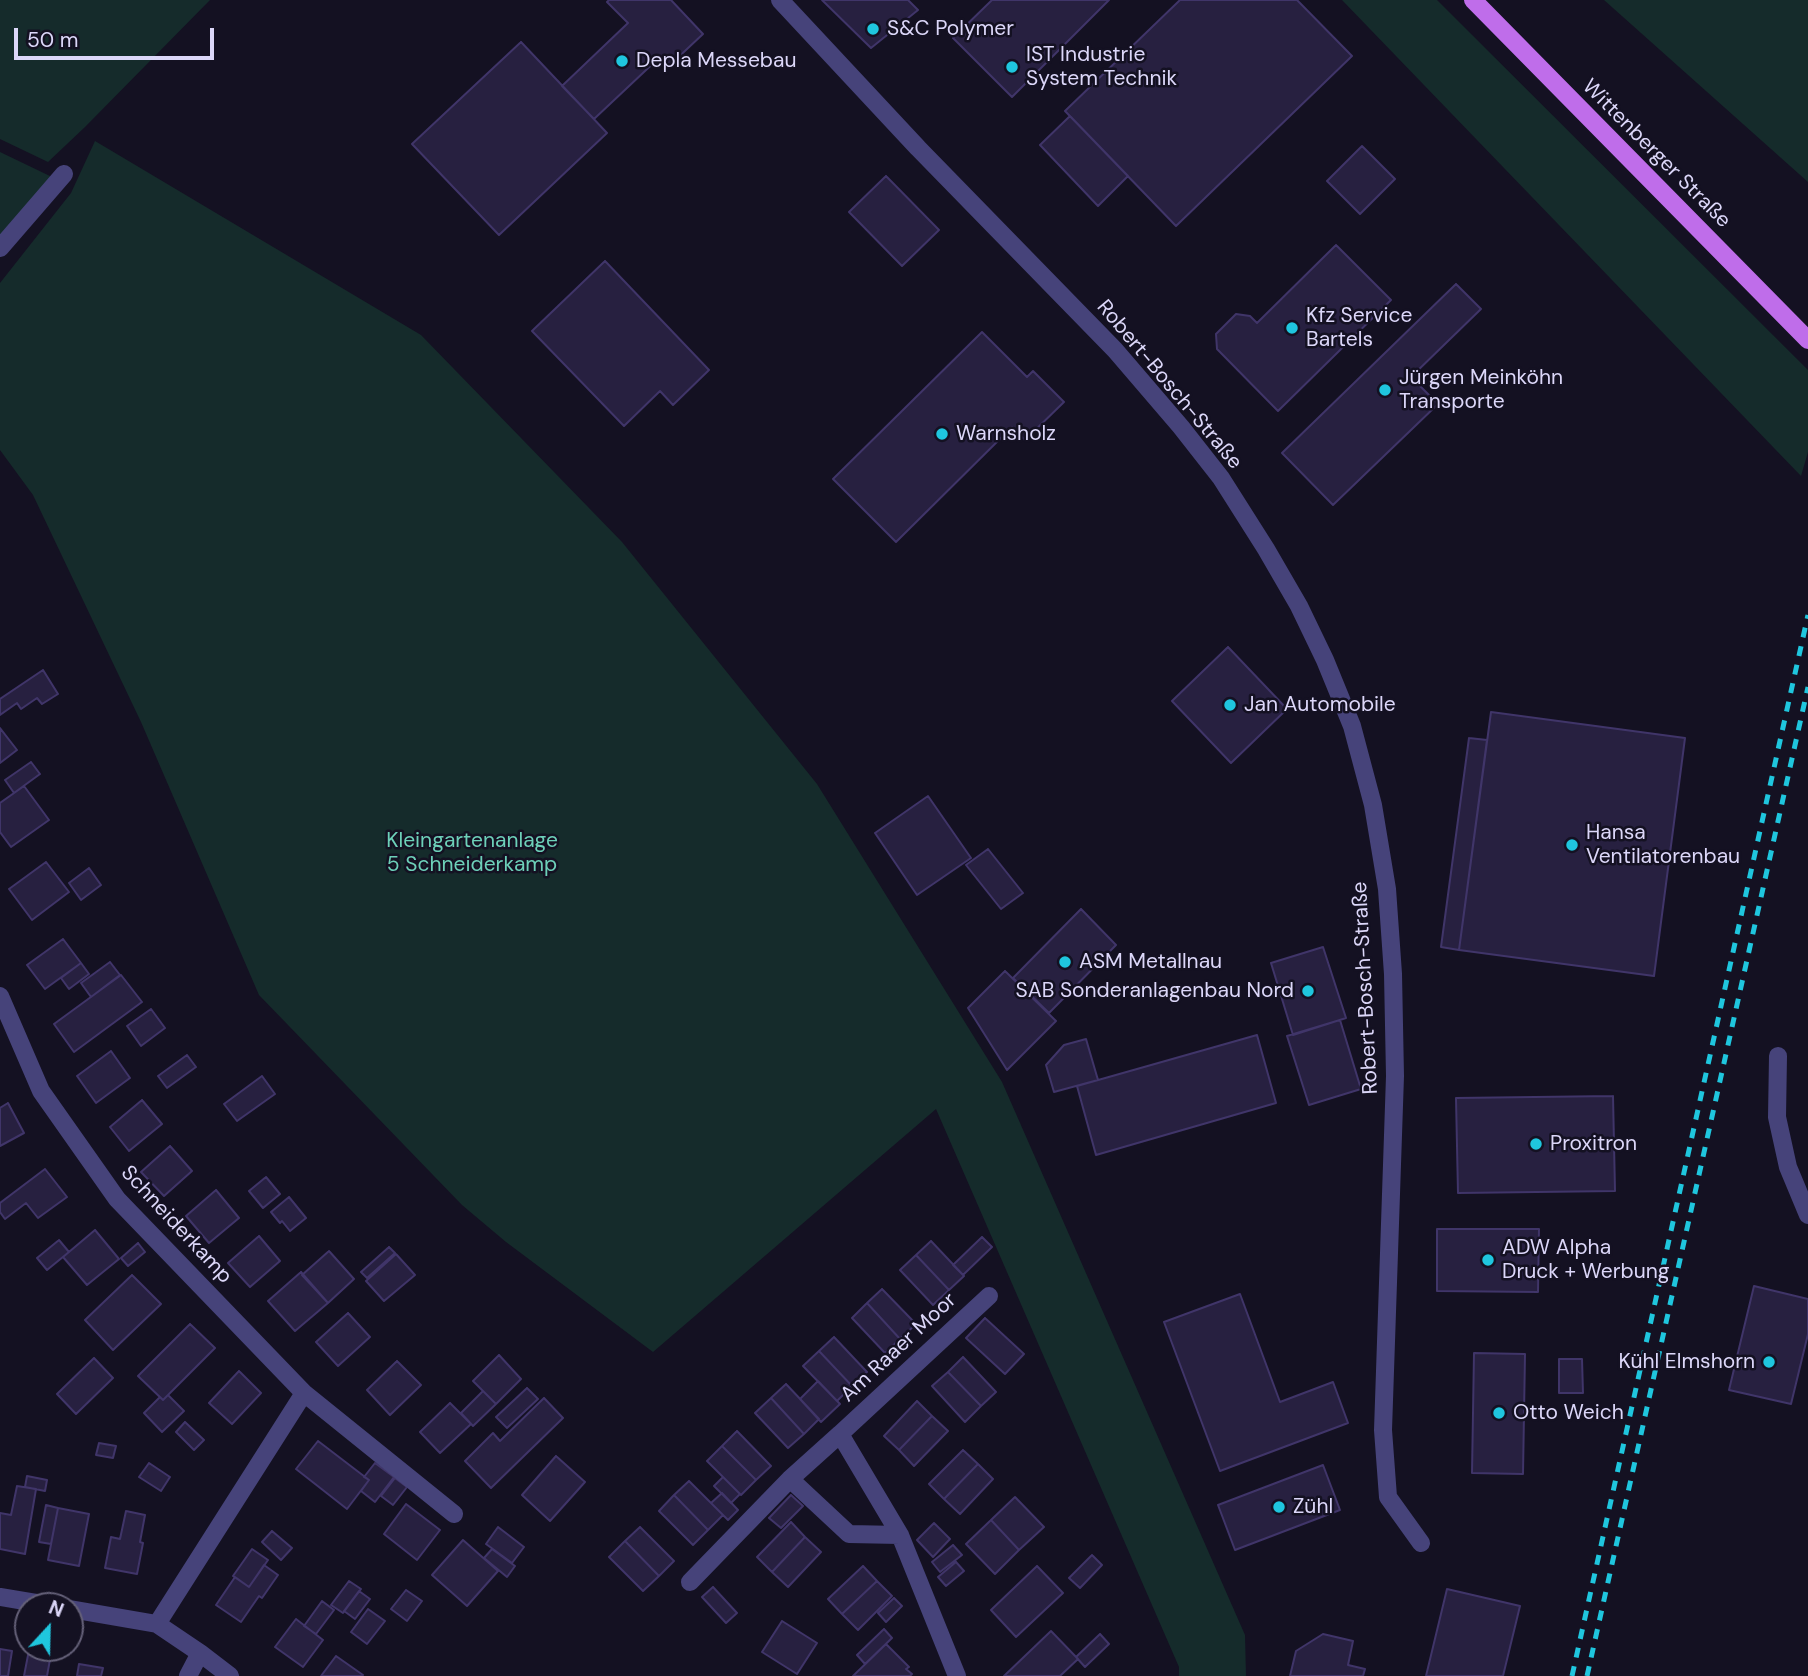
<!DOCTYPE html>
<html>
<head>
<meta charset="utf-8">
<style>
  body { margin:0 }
  #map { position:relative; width:1808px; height:1676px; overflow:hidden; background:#141122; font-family:"DM Sans",sans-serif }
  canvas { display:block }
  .north { position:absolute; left:14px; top:1592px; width:70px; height:70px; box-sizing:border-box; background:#141122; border:2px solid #646078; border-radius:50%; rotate:22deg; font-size:19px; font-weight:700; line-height:28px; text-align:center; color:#dcd7f9 }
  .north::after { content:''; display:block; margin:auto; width:24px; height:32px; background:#1fc6de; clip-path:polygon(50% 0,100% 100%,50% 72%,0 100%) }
  .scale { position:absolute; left:14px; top:28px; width:200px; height:32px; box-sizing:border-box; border:4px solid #dcd7f9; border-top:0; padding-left:9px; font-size:21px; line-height:24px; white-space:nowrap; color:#dcd7f9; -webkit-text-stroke:5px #141122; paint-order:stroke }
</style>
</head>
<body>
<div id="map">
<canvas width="1808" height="1676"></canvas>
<div class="north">N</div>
<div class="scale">50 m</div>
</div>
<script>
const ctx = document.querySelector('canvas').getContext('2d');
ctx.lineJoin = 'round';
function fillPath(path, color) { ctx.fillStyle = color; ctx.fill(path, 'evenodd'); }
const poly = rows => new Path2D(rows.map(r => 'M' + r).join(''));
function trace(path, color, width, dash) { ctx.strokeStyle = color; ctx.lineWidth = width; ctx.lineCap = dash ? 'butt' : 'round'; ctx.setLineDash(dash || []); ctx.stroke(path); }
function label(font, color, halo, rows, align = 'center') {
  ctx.font = font + ' "DM Sans",sans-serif'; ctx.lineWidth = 5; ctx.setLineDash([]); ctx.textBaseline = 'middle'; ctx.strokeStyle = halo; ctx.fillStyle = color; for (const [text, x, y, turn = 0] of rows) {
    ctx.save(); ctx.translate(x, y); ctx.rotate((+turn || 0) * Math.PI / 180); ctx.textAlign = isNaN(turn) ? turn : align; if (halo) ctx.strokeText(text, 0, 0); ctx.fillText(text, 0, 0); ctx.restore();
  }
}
fillPath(poly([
  [0,0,210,0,85,127,48,162,0,139],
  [1342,0,1437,0,1808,370,1808,452,1801,476],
  [1604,0,1808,0,1808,182],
  [95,141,421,335,622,542,817,784,1002,1082,1245,1635,1246,1676,1179,1676,1179,1667,936,1109,653,1352,506,1242,462,1205,259,995,141,722,33,495,0,450,0,283,71,193],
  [0,152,52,177,0,245]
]), '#152b2b');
const building = poly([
  [609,0,671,0,703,34,670,65,661,56,594,119,562,86,628,23,607,2,609,0],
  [822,0,908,0,918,10,871,48,822,0],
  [992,0,1109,0,1012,97,953,38,992,0],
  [1180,0,1297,0,1352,56,1176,226,1065,111,1180,0],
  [521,42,607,133,499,235,412,144,521,42],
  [1070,116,1128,176,1098,206,1040,145,1070,116],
  [1362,146,1395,179,1360,214,1327,181,1362,146],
  [886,176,939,230,902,266,849,212,886,176],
  [1336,245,1391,300,1278,411,1217,349,1216,334,1236,314,1250,316,1257,323,1336,245],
  [605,261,709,370,673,405,660,391,624,426,532,331,605,261],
  [1456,284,1481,309,1411,377,1438,404,1333,505,1282,453,1456,284],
  [982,332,1027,377,1033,371,1064,402,1025,440,1012,427,896,542,833,479,982,332],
  [1228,647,1287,709,1231,763,1172,701,1228,647],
  [43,670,58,694,42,704,37,698,21,709,17,703,0,715,0,699,43,670],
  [1491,712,1685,738,1654,976,1459,950,1491,712],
  [0,728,17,750,0,763,0,728],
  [1469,738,1487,740,1459,950,1441,947,1469,738],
  [31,762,40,774,14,793,5,780,31,762],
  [24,786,49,820,11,847,0,832,0,803,24,786],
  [928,796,971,858,917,895,875,833,928,796],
  [988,849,1023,893,1001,909,966,865,988,849],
  [46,862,69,892,32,920,9,889,46,862],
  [89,868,101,885,81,900,69,883,89,868],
  [1081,909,1116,945,1049,1013,1013,978,1081,909],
  [63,939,81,963,45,989,27,965,63,939],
  [1323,947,1346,1018,1293,1035,1271,963,1323,947],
  [110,962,120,975,91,997,81,983,110,962],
  [81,963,89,974,69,989,61,978,81,963],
  [1005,971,1056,1021,1007,1070,968,1008,1005,971],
  [121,975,142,1002,74,1052,54,1024,121,975],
  [151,1009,165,1028,141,1046,127,1026,151,1009],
  [1340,1020,1361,1089,1309,1105,1287,1036,1340,1020],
  [1257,1035,1276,1103,1096,1155,1077,1086,1257,1035],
  [1086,1039,1098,1080,1054,1092,1046,1065,1064,1045,1086,1039],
  [111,1051,130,1078,96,1103,77,1076,111,1051],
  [187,1055,196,1067,167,1088,158,1076,187,1055],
  [262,1076,275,1094,237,1121,224,1104,262,1076],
  [1613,1096,1615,1191,1458,1193,1456,1098,1613,1096],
  [142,1100,162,1124,129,1151,110,1127,142,1100],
  [8,1103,24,1133,0,1146,0,1108,8,1103],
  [170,1146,192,1171,164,1196,141,1172,170,1146],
  [45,1169,67,1197,38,1218,26,1203,5,1219,0,1212,0,1203,45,1169],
  [266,1177,280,1194,263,1208,249,1191,266,1177],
  [216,1190,239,1218,209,1243,186,1216,216,1190],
  [289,1197,306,1218,290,1231,282,1221,280,1223,271,1212,289,1197],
  [1437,1229,1539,1229,1538,1292,1437,1291,1437,1229],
  [95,1230,119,1259,87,1285,63,1257,95,1230],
  [259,1236,280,1261,250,1287,228,1263,259,1236],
  [982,1237,992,1247,963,1275,953,1265,982,1237],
  [59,1240,69,1252,47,1270,37,1258,59,1240],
  [931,1241,964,1276,949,1290,916,1255,931,1241],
  [138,1243,145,1252,128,1266,121,1258,138,1243],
  [389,1247,395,1253,367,1278,361,1272,389,1247],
  [329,1251,354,1279,328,1303,302,1275,329,1251],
  [396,1254,415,1275,384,1301,366,1281,396,1254],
  [916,1255,949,1290,933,1305,900,1270,916,1255],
  [301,1272,328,1303,295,1331,268,1301,301,1272],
  [132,1275,161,1304,113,1350,85,1320,132,1275],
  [1754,1286,1808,1299,1808,1334,1791,1404,1729,1390,1754,1286],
  [882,1289,916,1324,900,1339,867,1303,882,1289],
  [1240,1294,1280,1402,1333,1382,1348,1423,1220,1471,1164,1322,1240,1294],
  [867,1303,900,1339,885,1353,852,1318,867,1303],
  [348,1313,370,1337,338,1366,316,1342,348,1313],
  [985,1318,1024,1354,1005,1374,966,1338,985,1318],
  [190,1324,215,1348,163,1400,138,1376,190,1324],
  [834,1337,867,1372,852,1386,819,1351,834,1337],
  [819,1351,852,1386,837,1401,803,1366,819,1351],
  [1474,1353,1525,1354,1523,1474,1472,1473,1474,1353],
  [499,1355,521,1379,496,1404,473,1381,499,1355],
  [963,1357,996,1392,981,1406,948,1372,963,1357],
  [94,1358,113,1378,76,1414,57,1394,94,1358],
  [1559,1359,1582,1359,1583,1393,1559,1393,1559,1359],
  [397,1361,421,1385,390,1415,367,1390,397,1361],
  [239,1371,261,1393,232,1424,209,1403,239,1371],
  [948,1372,981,1406,965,1422,932,1386,948,1372],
  [818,1381,840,1404,821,1422,800,1399,818,1381],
  [786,1384,819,1419,804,1434,771,1398,786,1384],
  [527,1388,538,1399,507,1428,496,1417,527,1388],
  [483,1391,496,1404,473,1426,461,1413,483,1391],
  [168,1395,184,1411,162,1432,144,1413,160,1397,163,1400,168,1395],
  [544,1398,563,1418,491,1488,465,1461,493,1433,500,1441,544,1398],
  [771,1398,804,1434,788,1448,755,1413,771,1398],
  [917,1401,932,1416,899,1450,884,1436,917,1401],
  [450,1403,471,1424,440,1453,420,1432,450,1403],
  [932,1416,948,1431,914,1466,899,1450,932,1416],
  [185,1422,204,1440,194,1450,176,1432,185,1422],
  [737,1431,771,1466,756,1480,722,1446,737,1431],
  [318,1441,369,1480,347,1509,296,1469,318,1441],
  [99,1443,116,1446,113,1458,96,1455,99,1443],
  [722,1446,756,1480,741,1495,707,1461,722,1446],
  [963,1450,978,1464,944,1499,929,1484,963,1450],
  [556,1456,585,1482,550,1521,522,1495,556,1456],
  [149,1463,170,1477,161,1491,139,1477,149,1463],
  [375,1463,394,1477,375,1502,361,1491,369,1480,364,1477,375,1463],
  [978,1464,993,1479,960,1514,944,1499,978,1464],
  [1323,1465,1340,1510,1235,1550,1218,1505,1323,1465],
  [27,1476,47,1480,45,1491,25,1487,27,1476],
  [723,1477,740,1494,731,1503,714,1486,723,1477],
  [395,1478,407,1487,393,1505,381,1496,395,1478],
  [689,1481,723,1515,708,1530,674,1495,689,1481],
  [17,1486,36,1489,25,1554,0,1549,0,1513,11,1515,17,1486],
  [722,1493,738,1510,728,1520,711,1503,722,1493],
  [674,1495,708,1530,693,1545,659,1511,674,1495],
  [791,1495,803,1506,781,1528,769,1518,791,1495],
  [1015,1497,1044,1527,1019,1550,991,1520,1015,1497],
  [406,1504,440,1530,417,1560,384,1534,406,1504],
  [46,1505,58,1508,51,1544,39,1542,46,1505],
  [58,1508,89,1514,79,1566,48,1560,58,1508],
  [126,1511,145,1515,140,1542,143,1543,137,1574,105,1568,111,1537,120,1539,126,1511],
  [991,1520,1019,1550,995,1574,966,1544,991,1520],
  [791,1522,805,1537,772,1572,757,1557,791,1522],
  [934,1523,950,1539,933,1557,917,1540,934,1523],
  [498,1527,524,1547,512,1563,486,1544,498,1527],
  [640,1527,674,1561,659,1576,625,1541,640,1527],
  [272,1531,292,1548,281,1560,262,1542,272,1531],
  [805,1537,821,1552,788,1587,772,1572,805,1537],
  [463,1540,498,1571,467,1606,432,1575,463,1540],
  [625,1541,659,1576,643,1591,609,1557,625,1541],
  [953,1545,962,1555,940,1572,932,1562,953,1545],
  [252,1549,268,1560,249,1587,233,1576,252,1549],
  [492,1549,515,1566,507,1577,484,1558,492,1549],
  [1092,1555,1102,1565,1080,1588,1069,1578,1092,1555],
  [956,1562,964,1571,946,1586,938,1577,956,1562],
  [264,1565,278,1575,262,1598,259,1596,241,1622,216,1605,235,1577,249,1587,264,1565],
  [863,1566,877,1581,842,1614,828,1599,863,1566],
  [1037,1566,1063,1593,1016,1637,991,1610,1037,1566],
  [349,1581,361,1589,343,1613,331,1605,349,1581],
  [877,1581,892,1596,858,1630,842,1614,877,1581],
  [713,1587,737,1613,726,1623,702,1597,713,1587],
  [1447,1589,1520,1606,1503,1676,1426,1676,1447,1589],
  [406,1590,422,1601,407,1621,391,1609,406,1590],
  [359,1591,370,1599,355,1619,344,1611,359,1591],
  [894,1598,902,1606,886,1622,878,1613,894,1598],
  [322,1601,334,1610,316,1634,304,1626,322,1601],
  [368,1609,385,1621,367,1644,351,1632,368,1609],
  [296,1619,323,1640,303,1667,275,1647,296,1619],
  [782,1621,817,1643,797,1674,762,1652,782,1621],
  [884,1629,892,1638,865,1664,857,1655,884,1629],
  [1051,1631,1078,1659,1060,1676,1004,1676,1051,1631],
  [1100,1634,1109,1644,1085,1667,1076,1657,1100,1634],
  [1323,1634,1353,1641,1348,1665,1365,1669,1363,1676,1290,1676,1296,1651,1323,1634],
  [886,1644,909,1667,906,1669,912,1674,910,1676,853,1676,886,1644],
  [0,1649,12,1651,8,1676,0,1676,0,1649],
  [29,1650,51,1654,47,1676,24,1676,29,1650],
  [336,1656,363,1675,362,1676,321,1676,336,1656],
  [79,1664,103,1668,101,1676,77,1676,79,1664]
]);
fillPath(building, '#272040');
trace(building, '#403569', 2);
trace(poly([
  [780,0,918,148,1115,350,1181,427,1221,478,1266,549,1299,606,1325,660,1352,726,1373,805,1387,889,1393,974,1395,1076,1383,1430,1388,1497,1421,1543],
  [0,248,64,174],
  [0,996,41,1091,117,1199,304,1393,157,1624],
  [1778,1056,1777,1117,1788,1167,1808,1215],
  [304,1393,454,1514],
  [790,1479,849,1534,900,1535],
  [690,1582,790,1479,840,1434],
  [0,1597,54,1606],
  [70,1609,157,1624,200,1653,230,1676],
  [188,1676,200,1653],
  [957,1676,900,1535,840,1434,989,1296]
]), '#46437a', 18);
trace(poly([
  [1473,0,1808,340]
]), '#bf6dea', 18);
trace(poly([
  [1572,1676,1808,615],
  [1587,1676,1808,687]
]), '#1fc6de', 5, [10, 9]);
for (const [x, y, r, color] of [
  [873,29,7,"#1fc6de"],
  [622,61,7,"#1fc6de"],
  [1012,67,7,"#1fc6de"],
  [1292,328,7,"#1fc6de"],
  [1385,390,7,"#1fc6de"],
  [942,434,7,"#1fc6de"],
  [1230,705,7,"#1fc6de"],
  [1572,845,7,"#1fc6de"],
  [1065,962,7,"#1fc6de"],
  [1308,991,7,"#1fc6de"],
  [1536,1144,7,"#1fc6de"],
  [1488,1260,7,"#1fc6de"],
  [1769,1362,7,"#1fc6de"],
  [1499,1413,7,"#1fc6de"],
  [1279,1507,7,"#1fc6de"]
]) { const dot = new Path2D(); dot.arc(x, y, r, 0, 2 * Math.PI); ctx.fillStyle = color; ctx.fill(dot); trace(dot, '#141122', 2.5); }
label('21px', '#dcd7f9', '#141122', [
  ["S&C Polymer",887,29],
  ["IST Industrie",1026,55],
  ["System Technik",1026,79],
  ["Depla Messebau",636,61],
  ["Kfz Service",1306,316],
  ["Bartels",1306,340],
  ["Jürgen Meinköhn",1399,378],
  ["Transporte",1399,402],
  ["Warnsholz",956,434],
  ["Jan Automobile",1244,705],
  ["Hansa",1586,833],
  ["Ventilatorenbau",1586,857],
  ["ASM Metallnau",1079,962],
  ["SAB Sonderanlagenbau Nord",1294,991,"right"],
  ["Proxitron",1550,1144],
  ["ADW Alpha",1502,1248],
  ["Druck + Werbung",1502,1272],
  ["Kühl Elmshorn",1755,1362,"right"],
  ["Otto Weich",1513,1413],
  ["Zühl",1293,1507]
], 'left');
label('21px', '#dcd7f9', '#141122', [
  ["Wittenberger Straße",1656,154,45],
  ["Robert-Bosch-Straße",1169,385,50],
  ["Robert-Bosch-Straße",1366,988,-93],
  ["Schneiderkamp",176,1225,47],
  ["Am Raaer Moor",899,1348,-43]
]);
label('21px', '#6dd0b9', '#141122', [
  ["Kleingartenanlage",472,841],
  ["5 Schneiderkamp",472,865]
]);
</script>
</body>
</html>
